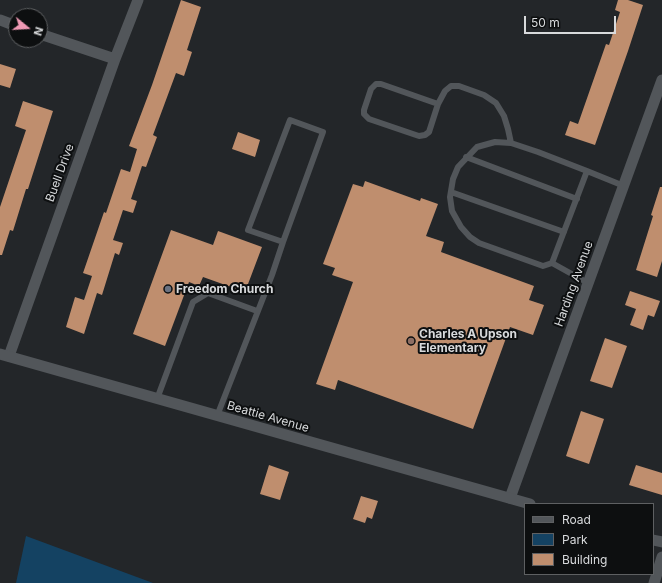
<!DOCTYPE html>
<html>
<head>
<meta charset="utf-8">
<style>
  body { margin:0 }
  #map { position:relative; width:662px; height:583px; overflow:hidden; background:#232629; font-family:Inter,sans-serif }
  canvas { display:block }
  .legend { position:absolute; left:524px; top:503px; width:130px; height:72px; box-sizing:border-box; background:#0d0f10; border:1px solid #5e6062; margin:0; padding:5px 7px; list-style:none; font-size:12px; color:#d8dadc }
  .legend li { display:flex; align-items:center; gap:8px; height:20px }
  .legend b { width:20px; border:1px solid #5e6062 }
  .north { position:absolute; left:8px; top:8px; width:40px; height:40px; box-sizing:border-box; background:#0d0f10; border:1px solid #5e6062; border-radius:50%; rotate:108deg; font-size:11px; font-weight:700; line-height:16px; text-align:center; color:#d8dadc }
  .north::after { content:''; display:block; margin:auto; width:14px; height:18px; background:#f09ab5; clip-path:polygon(50% 0,100% 100%,50% 72%,0 100%) }
  .scale { position:absolute; left:524px; top:16px; width:92px; height:18px; box-sizing:border-box; border:2px solid #d8dadc; border-top:0; padding-left:5px; font-size:12px; line-height:14px; white-space:nowrap; color:#d8dadc; -webkit-text-stroke:3px #0d0f10; paint-order:stroke }
</style>
</head>
<body>
<div id="map">
<canvas width="662" height="583"></canvas>
<ul class="legend">
<li><b style="height:5px;background:#52565a"></b>Road</li>
<li><b style="height:11px;background:#144262"></b>Park</li>
<li><b style="height:11px;background:#bf8e6e"></b>Building</li>
</ul>
<div class="north">N</div>
<div class="scale">50 m</div>
</div>
<script>
const ctx = document.querySelector('canvas').getContext('2d');
ctx.lineJoin = 'round';
function fillPath(path, color) { ctx.fillStyle = color; ctx.fill(path, 'evenodd'); }
const poly = rows => new Path2D(rows.map(r => 'M' + r).join(''));
function trace(path, color, width, dash) { ctx.strokeStyle = color; ctx.lineWidth = width; ctx.lineCap = dash ? 'butt' : 'round'; ctx.setLineDash(dash || []); ctx.stroke(path); }
function label(font, color, halo, rows, align = 'center') {
  ctx.font = font + ' Inter,sans-serif'; ctx.lineWidth = 4; ctx.setLineDash([]); ctx.textBaseline = 'middle'; ctx.strokeStyle = halo; ctx.fillStyle = color; for (const [text, x, y, turn = 0] of rows) {
    ctx.save(); ctx.translate(x, y); ctx.rotate((+turn || 0) * Math.PI / 180); ctx.textAlign = isNaN(turn) ? turn : align; if (halo) ctx.strokeText(text, 0, 0); ctx.fillText(text, 0, 0); ctx.restore();
  }
}
fillPath(poly([
  [26,536,153,583,16,583]
]), '#144262');
fillPath(poly([
  [181,0,201,7,187,50,192,52,184,76,176,73,153,135,157,137,146,167,142,166,131,199,137,201,133,213,123,210,113,240,123,243,119,255,115,253,102,295,97,293,84,334,66,327,75,297,84,300,92,276,83,273,104,212,106,213,121,169,130,172,137,149,129,146,152,85],
  [618,0,628,0,643,5,628,51,595,145,565,135,570,121,578,124,606,44,609,45,620,12,615,10],
  [0,64,16,69,10,88,0,85],
  [23,101,53,111,28,189,26,189,13,231,10,230,2,255,0,255,0,207,26,130,15,126],
  [238,132,260,140,255,157,232,149],
  [365,181,420,201,421,198,438,204,426,236,444,242,441,252,534,286,529,300,544,305,533,335,510,327,473,429,338,380,335,390,316,384,353,282,332,275,335,268,323,264,353,184,363,187],
  [660,187,662,187,662,261,657,277,636,270,653,216,651,215],
  [171,230,213,245,218,231,262,247,245,292,203,277,199,286,189,282,165,346,133,334],
  [630,291,660,301,654,317,648,315,643,330,630,325,636,309,625,305],
  [605,338,627,346,612,388,590,381],
  [581,411,604,419,589,464,566,456],
  [269,465,289,472,280,500,260,494],
  [636,465,662,473,662,495,629,485],
  [361,496,378,501,372,519,367,517,365,523,353,519]
]), '#bf8e6e');
trace(poly([
  [438,104,381,84,376,84,371,89,364,110,364,114,369,119,413,134,419,136,425,135,429,132,438,104,445,91,451,86,459,86,484,95,496,103,504,116,508,129,511,143],
  [466,157,577,199],
  [451,192,564,232],
  [552,263,543,266,479,243,470,237,461,227,452,211,450,197,453,179,458,167,477,147,495,142,511,143,538,152,587,171],
  [588,283,552,263,587,171,624,186],
  [157,399,193,302,208,293,257,311],
  [217,416,272,275,283,242,323,132,290,120,248,230,283,242]
]), '#52565a', 6);
trace(poly([
  [0,20,16,26],
  [40,34,115,59],
  [9,356,115,59,138,0],
  [510,498,662,80],
  [654,583,662,557]
]), '#52565a', 11);
trace(poly([
  [0,354,530,504],
  [653,540,662,542]
]), '#52565a', 11);
for (const [x, y, r, color] of [
  [168,289,4,"#6b7280"],
  [411,341,4,"#8d6e63"]
]) { const dot = new Path2D(); dot.arc(x, y, r, 0, 2 * Math.PI); ctx.fillStyle = color; ctx.fill(dot); trace(dot, '#0d0f10', 1.5); }
label('12px', '#d8dadc', '#0d0f10', [
  ["Buell Drive",60,173,-70],
  ["Harding Avenue",574,284,-70],
  ["Beattie Avenue",268,417,16]
]);
label('bold 12px', '#d8dadc', '#0d0f10', [
  ["Freedom Church",176,289],
  ["Charles A Upson",419,334],
  ["Elementary",419,348]
], 'left');
</script>
</body>
</html>
